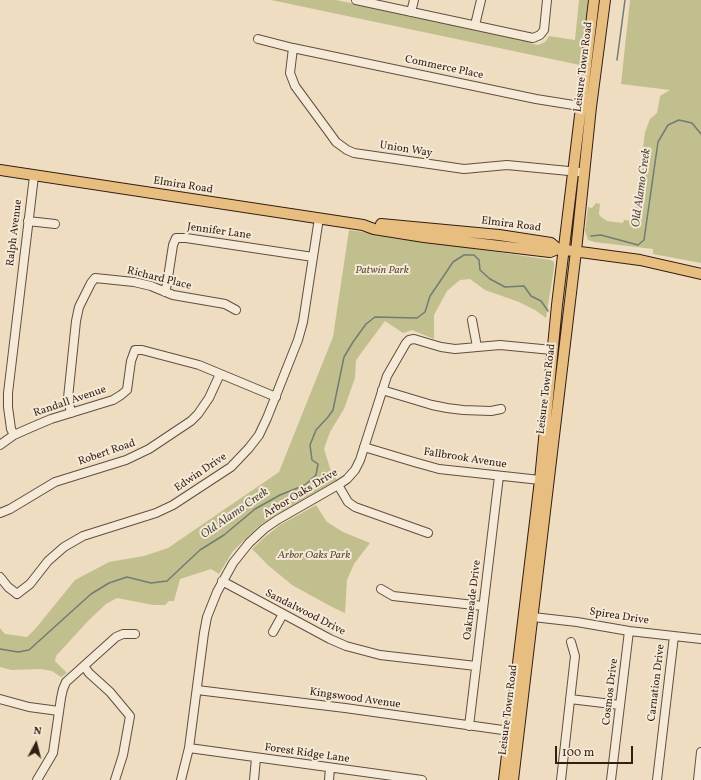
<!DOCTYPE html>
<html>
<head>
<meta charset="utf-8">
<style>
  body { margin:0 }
  #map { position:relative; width:701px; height:780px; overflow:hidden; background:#efddc1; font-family:Vollkorn,serif }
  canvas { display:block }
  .north { position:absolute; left:16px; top:724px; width:40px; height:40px; -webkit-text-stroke:3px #f5e9d7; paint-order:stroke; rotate:7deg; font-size:11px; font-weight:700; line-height:16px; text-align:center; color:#331e13 }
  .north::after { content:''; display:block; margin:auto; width:14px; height:18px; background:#331e13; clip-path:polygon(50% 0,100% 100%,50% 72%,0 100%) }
  .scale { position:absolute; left:555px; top:746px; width:78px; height:18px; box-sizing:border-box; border:2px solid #331e13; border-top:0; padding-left:5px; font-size:12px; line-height:14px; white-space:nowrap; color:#331e13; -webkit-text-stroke:3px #f5e9d7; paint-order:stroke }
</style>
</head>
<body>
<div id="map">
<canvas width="701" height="780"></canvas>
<div class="north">N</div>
<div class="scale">100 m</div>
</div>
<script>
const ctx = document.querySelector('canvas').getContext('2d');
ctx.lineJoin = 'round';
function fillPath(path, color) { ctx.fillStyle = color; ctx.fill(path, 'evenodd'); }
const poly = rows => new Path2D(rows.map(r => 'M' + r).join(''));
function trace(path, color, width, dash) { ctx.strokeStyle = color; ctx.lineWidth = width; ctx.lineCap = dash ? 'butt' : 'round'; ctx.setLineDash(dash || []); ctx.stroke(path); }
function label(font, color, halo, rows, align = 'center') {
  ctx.font = font + ' Vollkorn,serif'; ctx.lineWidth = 4; ctx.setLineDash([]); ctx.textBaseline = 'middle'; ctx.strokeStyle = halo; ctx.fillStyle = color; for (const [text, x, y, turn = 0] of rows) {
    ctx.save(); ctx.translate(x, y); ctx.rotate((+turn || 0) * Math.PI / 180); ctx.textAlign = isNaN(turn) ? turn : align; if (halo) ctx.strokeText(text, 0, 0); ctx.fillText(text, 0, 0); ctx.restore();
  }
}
fillPath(poly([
  [271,0,336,0,526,40,533,44,538,45,545,42,549,36,575,40,579,0,588,0,580,65],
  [630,0,701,0,701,263,653,254,653,249,594,242,588,240,585,231,588,207,592,208,596,203,600,204,599,214,601,217,607,221,623,223,624,220,634,221,645,132,650,119,657,113,660,96,670,90,621,84],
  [349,230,551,260,554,262,554,268,546,318,535,310,519,302,485,290,470,279,460,280,447,291,434,315,434,339,412,330,403,333,385,321,356,360,355,378,344,409,330,432,324,449,330,468,337,480,277,514,259,526,233,551,219,574,211,569,180,579,174,601,169,601,165,605,153,605,117,598,106,604,88,621,56,656,55,661,67,673,61,677,52,671,41,669,11,670,0,667,0,628,5,634,27,637,36,628,75,580,109,562,144,556,168,548,279,472,333,337],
  [316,505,327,522,343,532,370,543,354,564,347,580,345,613,332,607,292,585,269,566,252,549,266,536,280,525]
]), '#c1bf8d');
trace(poly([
  [617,60,625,0],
  [591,236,601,235,638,245,644,240,658,142,668,125,679,120,692,123,701,134],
  [0,649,18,652,29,650,91,594,109,583,127,577,151,583,167,581,200,550,224,535,255,509,280,495,305,485,316,475,318,464,312,460,310,445,316,430,328,417,333,410,344,357,353,342,366,324,375,317,417,318,425,312,430,296,443,277,453,262,464,255,474,255,479,260,480,270,490,279,505,287,524,286,531,296,541,301,548,311]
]), '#717c74', 1.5);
const minor = poly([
  [356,0,533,38,540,35,544,30,547,0],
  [411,12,414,0],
  [475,25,481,0],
  [258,39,293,48,536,99,586,107],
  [293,48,290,73,295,86,331,135,336,142,347,150,354,153,464,169,507,165,579,172],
  [28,221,55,224],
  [165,292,167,284,173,245,176,238,186,238,313,257],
  [472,320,477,347],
  [382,390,432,405,447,408,463,410,491,411,501,409],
  [71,413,68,398,76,321,79,307,91,283,95,278,134,282,151,286,173,295,225,304,236,310],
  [14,435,11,429,8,407,8,393,34,176],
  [0,445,14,435,32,427,51,419,113,400,121,395,127,390,131,361,135,350,142,350,199,365,276,397],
  [364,447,414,462,439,469,540,480],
  [338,485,348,502,355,507,428,533],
  [0,513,10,509,55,482,126,460,149,449,191,421,198,414,209,398,220,374],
  [0,577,8,587,17,594,30,584,48,561,64,547,83,536,156,513,173,505,231,467,249,448,259,435,267,418,298,340,303,322,319,218],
  [222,581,330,639,346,646,380,655,476,666],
  [381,589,393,596,483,606],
  [533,617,577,622,629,631,701,639],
  [273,632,283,614],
  [84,666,89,673,110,692,130,716,123,755,115,780],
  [197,690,345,708,510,731],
  [0,699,29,707,59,711],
  [570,699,620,705],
  [469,726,499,476],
  [189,748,422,780],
  [37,780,53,753,61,698,63,689,66,682,116,637,123,634,135,634],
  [181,780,189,748,204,633,207,617,217,592,233,563,249,543,264,529,277,520,338,485,347,479,355,470,360,460,387,376,406,343,409,340,414,339,441,347,455,349,500,345,552,350],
  [254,780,256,758],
  [329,780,330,768],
  [561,780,575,656,571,642],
  [611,780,629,631],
  [657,780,674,636],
  [698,780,701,752]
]);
const major = poly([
  [0,170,363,225,374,229,424,237,550,252,558,249,640,260,701,274],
  [381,224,499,235,551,243,558,249],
  [504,780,540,480,557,305,594,0],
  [513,780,576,251,591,107,605,0]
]);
trace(minor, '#624e3e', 10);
trace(major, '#331e13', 12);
trace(minor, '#f5e9d7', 8);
trace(major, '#e8be80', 10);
label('11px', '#331e13', '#f5e9d7', [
  ["Leisure Town Road",584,67,-83],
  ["Commerce Place",444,68,12],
  ["Union Way",406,150,9],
  ["Elmira Road",183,186,9],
  ["Elmira Road",511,225,7],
  ["Jennifer Lane",219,232,8],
  ["Ralph Avenue",15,233,-83],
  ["Richard Place",159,279,14],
  ["Leisure Town Road",547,389,-83],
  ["Randall Avenue",70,402,-19],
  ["Robert Road",107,453,-19],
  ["Fallbrook Avenue",465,459,9],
  ["Edwin Drive",201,473,-34],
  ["Arbor Oaks Drive",301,494,-31],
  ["Oakmeade Drive",473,600,-83],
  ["Sandalwood Drive",305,613,27],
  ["Spirea Drive",619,617,9],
  ["Carnation Drive",657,683,-83],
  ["Cosmos Drive",611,692,-83],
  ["Kingswood Avenue",355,699,8],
  ["Leisure Town Road",509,710,-83],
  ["Forest Ridge Lane",307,754,8]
]);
label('italic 11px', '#5e4e38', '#f5e9d7', [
  ["Patwin Park",382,271],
  ["Arbor Oaks Park",314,556]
]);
label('italic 12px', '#524d44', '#f5e9d7', [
  ["Old Alamo Creek",642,188,-82],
  ["Old Alamo Creek",235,514,-35]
]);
</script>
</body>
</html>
